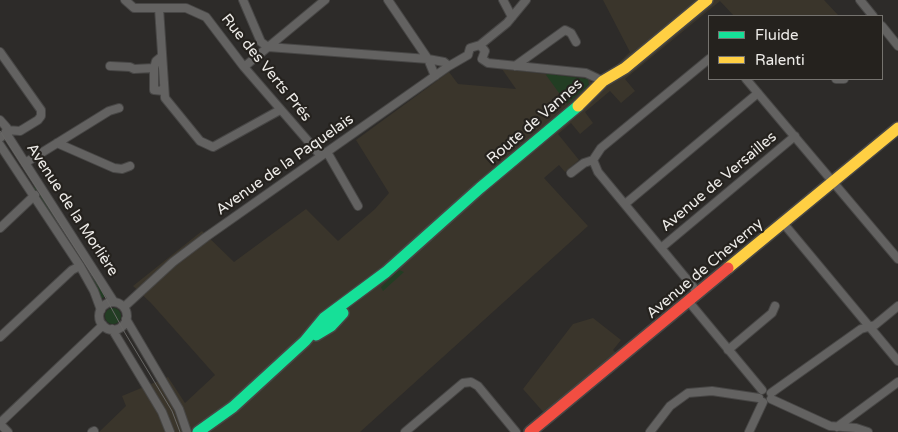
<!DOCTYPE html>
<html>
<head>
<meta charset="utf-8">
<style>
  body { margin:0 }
  #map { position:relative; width:898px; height:432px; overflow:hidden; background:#2d2b29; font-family:"Varela Round",sans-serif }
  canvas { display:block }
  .legend { position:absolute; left:708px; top:15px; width:175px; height:65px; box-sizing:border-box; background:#25221e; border:1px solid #75736f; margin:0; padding:6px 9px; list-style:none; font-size:15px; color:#eeece9 }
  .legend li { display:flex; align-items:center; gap:10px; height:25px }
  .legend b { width:25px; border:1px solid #75736f }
</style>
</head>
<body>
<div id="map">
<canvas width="898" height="432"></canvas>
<ul class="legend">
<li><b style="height:6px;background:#16e098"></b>Fluide</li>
<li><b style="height:6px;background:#ffcf43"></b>Ralenti</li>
</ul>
</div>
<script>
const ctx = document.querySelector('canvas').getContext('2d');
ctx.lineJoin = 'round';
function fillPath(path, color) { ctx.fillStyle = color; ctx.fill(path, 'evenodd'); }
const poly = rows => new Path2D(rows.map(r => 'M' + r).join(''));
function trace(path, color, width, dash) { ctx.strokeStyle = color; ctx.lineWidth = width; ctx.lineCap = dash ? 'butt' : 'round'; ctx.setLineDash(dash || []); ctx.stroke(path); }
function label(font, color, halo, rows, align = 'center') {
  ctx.font = font + ' "Varela Round",sans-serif'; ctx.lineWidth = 4.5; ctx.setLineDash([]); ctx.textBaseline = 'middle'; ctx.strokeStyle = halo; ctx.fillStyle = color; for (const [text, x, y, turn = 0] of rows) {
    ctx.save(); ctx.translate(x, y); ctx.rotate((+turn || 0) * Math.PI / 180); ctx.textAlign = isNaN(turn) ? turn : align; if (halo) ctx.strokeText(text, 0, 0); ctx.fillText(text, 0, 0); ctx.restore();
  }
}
fillPath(poly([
  [603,0,824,0,838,15,734,16,720,1,625,79,635,91,621,103,610,91,585,112,593,123,580,134,571,123,558,134,579,160,565,172,559,165,544,178,588,226,360,432,99,432,126,406,122,396,168,377,185,403,215,375,151,303,133,286,202,231,234,262,306,209,338,241,375,209,389,193,356,140,449,72,458,84,516,89,502,69,588,79,595,86,630,52],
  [593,318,621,340,613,350,617,354,545,414,523,389,573,324]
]), '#3a352b');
fillPath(poly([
  [548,74,588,79,589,85,567,104,546,75],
  [36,183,68,233,64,235,33,188],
  [70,235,106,296,101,299,65,238],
  [399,270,404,272,383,291,381,287],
  '105 316a8 8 0 1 1 16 0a8 8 0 1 1-16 0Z'
]), '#223d23');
const street = poly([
  [125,0,134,8,186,8,206,17,244,67,321,156],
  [243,0,261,42,268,47,428,59,444,62,449,66],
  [388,0,428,59,435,76],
  [503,0,512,17],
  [860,0,873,16],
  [159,8,165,98,200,141,213,147,280,110],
  [882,26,898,46],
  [480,45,507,23,526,0],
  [0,52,41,110,41,116,38,120,20,131,7,130],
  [468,55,470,48,480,45,485,51,482,59],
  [162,56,156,61,154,68,154,90,164,91],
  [482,59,488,63,586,73,603,81],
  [110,66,130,67,134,69,154,68],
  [515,66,565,30,571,33,576,42],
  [244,67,325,0],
  [746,79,898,259],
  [836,79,844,79],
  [0,120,7,128,5,134,0,138],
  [6,133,114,302],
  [57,143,114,168,122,169,130,166],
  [0,145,80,266,94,291,101,310],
  [327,152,358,206],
  [25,163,109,111,119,108],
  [571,173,584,163,593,160],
  [625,204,758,93],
  [784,224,898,361],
  [0,228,35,195],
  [661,248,795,136],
  [699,294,598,172,593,160,601,148,709,59],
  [689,302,762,390],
  '99 316a14 14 0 1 1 28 0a14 14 0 1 1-28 0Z',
  [124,307,173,262,206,237,449,66,468,55],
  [126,319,179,409,187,432],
  [112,329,162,412,170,432],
  [0,337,72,270,80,266],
  [728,350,772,313,775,306],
  [771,393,861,329,875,325,898,306],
  [771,399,830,426,856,428,868,432],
  [0,423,103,325],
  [0,424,8,432],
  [837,427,898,382],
  [92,432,94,431],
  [405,432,463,383,471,382,478,386,516,432],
  [650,432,670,406,688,393,712,391,759,398],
  [749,432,763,402]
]);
const fast = poly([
  [316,335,331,326,343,313],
  [198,432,233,407,305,341,324,318,386,272,480,188,578,106]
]);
const slow = poly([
  [578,106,603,81,625,68,707,0],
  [728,268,898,128]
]);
const jam = poly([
  [530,432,728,268]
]);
trace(street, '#474645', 10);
trace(fast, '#474645', 14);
trace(slow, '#474645', 14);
trace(jam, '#474645', 14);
trace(street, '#636261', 8);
trace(fast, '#16e098', 11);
trace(slow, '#ffcf43', 11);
trace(jam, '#f24e42', 11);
trace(poly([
  [0,131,97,282,125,333,172,411,180,432]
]), '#686765', 1);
label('15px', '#eeece9', '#25221e', [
  ["Rue des Verts Prés",266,68,51],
  ["Route de Vannes",535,122,-41],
  ["Avenue de la Paquelais",285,165,-35],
  ["Avenue de Versailles",719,182,-40],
  ["Avenue de la Morlière",72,210,57],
  ["Avenue de Cheverny",705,269,-40]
]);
</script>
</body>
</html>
